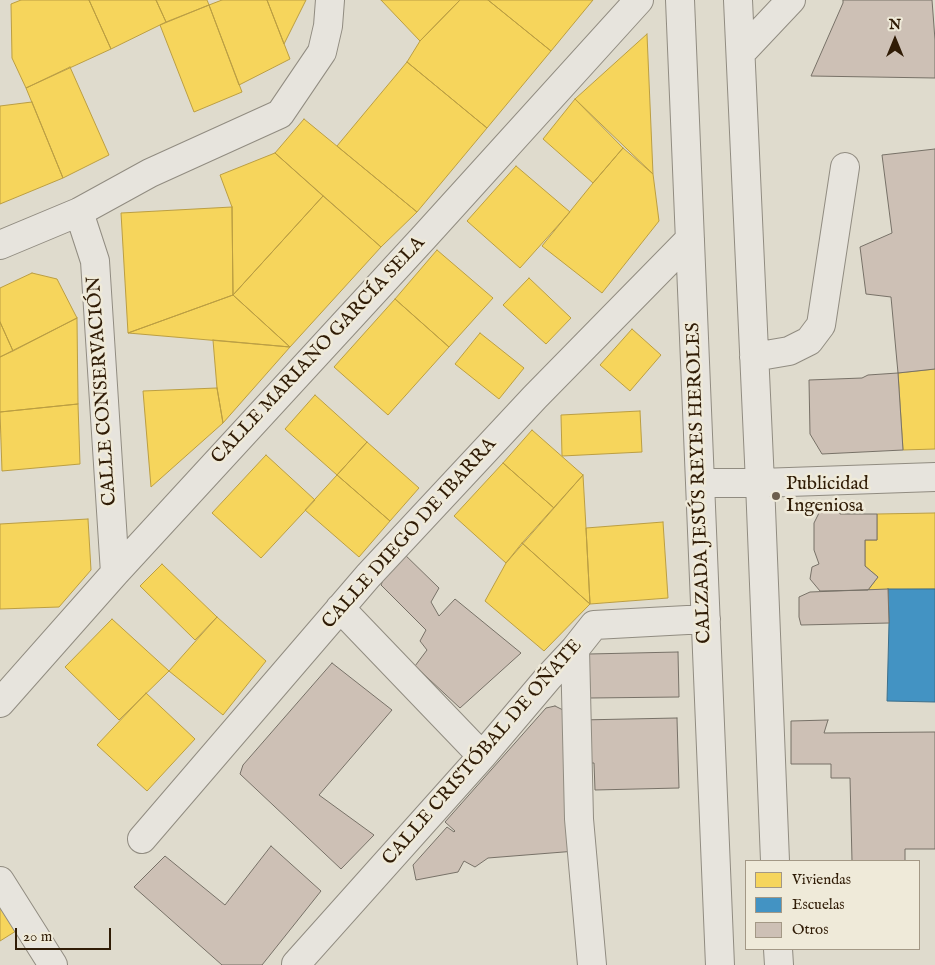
<!DOCTYPE html>
<html>
<head>
<meta charset="utf-8">
<style>
  body { margin:0 }
  #map { position:relative; width:935px; height:965px; overflow:hidden; background:#dfdbcd; font-family:"IM FELL English",serif }
  canvas { display:block }
  .legend { position:absolute; left:745px; top:860px; width:175px; height:90px; box-sizing:border-box; background:#efead9; border:1px solid #a39885; margin:0; padding:6px 9px; list-style:none; font-size:15px; color:#301c06 }
  .legend li { display:flex; align-items:center; gap:10px; height:25px }
  .legend b { width:25px; border:1px solid #a39885 }
  .north { position:absolute; left:870px; top:15px; width:50px; height:50px; -webkit-text-stroke:4px #efead9; paint-order:stroke; rotate:0deg; font-size:14px; font-weight:700; line-height:20px; text-align:center; color:#301c06 }
  .north::after { content:''; display:block; margin:auto; width:18px; height:22px; background:#301c06; clip-path:polygon(50% 0,100% 100%,50% 72%,0 100%) }
  .scale { position:absolute; left:15px; top:928px; width:96px; height:22px; box-sizing:border-box; border:2px solid #301c06; border-top:0; padding-left:6px; font-size:15px; line-height:18px; white-space:nowrap; color:#301c06; -webkit-text-stroke:4px #efead9; paint-order:stroke }
</style>
</head>
<body>
<div id="map">
<canvas width="935" height="965"></canvas>
<ul class="legend">
<li><b style="height:14px;background:#f6d55c"></b>Viviendas</li>
<li><b style="height:14px;background:#4393c3"></b>Escuelas</li>
<li><b style="height:14px;background:#cdc0b5"></b>Otros</li>
</ul>
<div class="north">N</div>
<div class="scale">20 m</div>
</div>
<script>
const ctx = document.querySelector('canvas').getContext('2d');
ctx.lineJoin = 'round';
function fillPath(path, color) { ctx.fillStyle = color; ctx.fill(path, 'evenodd'); }
const poly = rows => new Path2D(rows.map(r => 'M' + r).join(''));
function trace(path, color, width, dash) { ctx.strokeStyle = color; ctx.lineWidth = width; ctx.lineCap = dash ? 'butt' : 'round'; ctx.setLineDash(dash || []); ctx.stroke(path); }
function label(font, color, halo, rows, align = 'center') {
  ctx.font = font + ' "IM FELL English",serif'; ctx.lineWidth = 5; ctx.setLineDash([]); ctx.textBaseline = 'middle'; ctx.strokeStyle = halo; ctx.fillStyle = color; for (const [text, x, y, turn = 0] of rows) {
    ctx.save(); ctx.translate(x, y); ctx.rotate((+turn || 0) * Math.PI / 180); ctx.textAlign = isNaN(turn) ? turn : align; if (halo) ctx.strokeText(text, 0, 0); ctx.fillText(text, 0, 0); ctx.restore();
  }
}
const homes = poly([
  [21,0,89,0,111,49,26,88,12,58,11,4,21,0],
  [89,0,156,0,166,22,111,49,89,0],
  [156,0,207,0,209,5,166,22,156,0],
  [222,0,267,0,290,59,239,85,209,5,222,0],
  [267,0,306,0,284,44,267,0],
  [381,0,460,0,420,41,381,0],
  [460,0,488,0,551,51,487,128,407,62,420,41,460,0],
  [488,0,593,0,551,51,488,0],
  [209,5,242,92,194,112,160,25,209,5],
  [647,34,653,174,575,99,647,34],
  [407,62,487,128,417,212,337,146,407,62],
  [70,67,109,155,63,178,26,88,70,67],
  [575,99,623,148,593,183,543,139,575,99],
  [32,102,63,178,0,204,0,106,32,102],
  [304,119,417,212,381,247,275,153,304,119],
  [623,148,653,174,659,221,602,293,542,246,593,183,623,148],
  [275,153,323,196,233,295,232,207,220,175,275,153],
  [516,166,570,212,520,268,467,221,516,166],
  [323,196,381,247,290,347,233,295,323,196],
  [232,207,233,295,128,333,121,213,232,207],
  [437,250,493,298,449,347,395,299,437,250],
  [32,273,57,279,77,318,13,351,0,322,0,288,32,273],
  [529,278,571,318,546,344,503,305,529,278],
  [233,295,290,347,128,333,233,295],
  [395,299,449,347,388,415,334,367,395,299],
  [77,318,78,404,0,412,0,357,77,318],
  [0,322,13,351,0,357,0,322],
  [632,329,661,355,630,391,600,365,632,329],
  [480,333,524,368,499,399,455,364,480,333],
  [213,340,290,347,223,423,217,388,213,340],
  [935,369,935,449,903,450,898,373,935,369],
  [217,388,223,423,151,487,143,391,217,388],
  [315,395,367,442,337,475,285,429,315,395],
  [78,404,80,464,2,471,0,412,78,404],
  [640,411,642,452,562,456,561,415,640,411],
  [532,430,583,475,554,508,503,463,532,430],
  [367,442,419,488,390,521,337,475,367,442],
  [266,455,315,500,261,558,212,513,266,455],
  [503,463,554,508,506,563,454,516,503,463],
  [337,475,390,521,359,557,305,510,337,475],
  [583,475,586,528,590,604,522,543,583,475],
  [935,513,935,589,868,590,878,577,865,566,865,540,877,540,877,514,935,513],
  [88,519,91,570,59,607,0,609,0,524,88,519],
  [663,522,668,598,590,604,586,528,663,522],
  [522,543,590,604,544,651,485,601,506,563,522,543],
  [162,564,217,617,195,640,140,586,162,564],
  [217,617,266,661,223,715,169,671,217,617],
  [112,619,169,671,119,720,65,667,112,619],
  [146,693,195,739,147,791,97,745,146,693],
  [0,907,16,931,0,941,0,907]
]);
fillPath(homes, '#f6d55c');
trace(homes, '#bb9e42', 1);
const schools = poly([
  [888,589,935,589,935,702,887,701,889,623,888,589]
]);
fillPath(schools, '#4393c3');
trace(schools, '#3d6f8a', 1);
const building = poly([
  [843,0,932,0,935,40,935,78,811,76,843,3,843,0],
  [935,149,935,369,898,373,891,297,866,294,860,247,892,233,882,155,935,149],
  [898,373,903,450,822,454,810,434,809,380,862,378,868,375,898,373],
  [839,506,840,514,877,514,877,540,865,540,865,566,878,577,868,590,820,591,810,579,812,567,819,564,814,550,814,523,822,507,839,506],
  [400,550,439,588,431,602,439,616,455,599,521,653,460,708,415,666,427,650,420,641,426,630,381,585,387,570,400,550],
  [888,589,889,623,801,625,799,617,799,597,810,592,888,589],
  [678,652,679,697,590,698,589,654,678,652],
  [332,663,392,710,319,795,374,835,341,869,240,774,243,765,332,663],
  [555,706,565,711,576,851,488,858,475,867,464,861,458,872,416,880,413,865,447,827,454,832,455,831,445,822,546,708,555,706],
  [677,718,679,788,595,790,594,763,581,763,580,720,677,718],
  [828,720,824,733,935,732,935,849,905,849,905,861,852,861,850,778,831,778,831,764,791,764,791,721,828,720],
  [271,846,321,891,262,965,222,965,134,887,165,856,225,905,271,846]
]);
fillPath(building, '#cdc0b5');
trace(building, '#777167', 1);
const minor = poly([
  [680,0,720,965],
  [738,0,760,483,775,861],
  [741,53,791,0],
  [79,212,95,261,115,573],
  [0,245,79,212,150,173,280,114,322,52,328,26,330,0],
  [754,357,789,351,809,341,821,325,845,167],
  [700,483,760,483,935,477],
  [340,608,482,756],
  [575,649,579,819,592,965],
  [0,703,115,573,426,235,639,0],
  [142,839,368,576,535,397,690,239],
  [0,881,53,965],
  [778,949,779,965],
  [296,964,482,756,548,678,575,649,594,625,706,619]
]);
trace(minor, '#918c81', 30);
trace(minor, '#e7e4dd', 28);
for (const [x, y, r, color] of [
  [776,496,5,"#6d5f4c"]
]) { const dot = new Path2D(); dot.arc(x, y, r, 0, 2 * Math.PI); ctx.fillStyle = color; ctx.fill(dot); trace(dot, '#efead9', 2); }
label('19px', '#301c06', '#efead9', [
  ["CALLE MARIANO GARCÍA SELA",319,351,-47],
  ["CALLE CONSERVACIÓN",103,391,-94],
  ["CALZADA JESÚS REYES HEROLES",700,483,-92],
  ["CALLE DIEGO DE IBARRA",410,534,-48],
  ["CALLE CRISTÓBAL DE OÑATE",483,753,-49]
]);
label('19px', '#301c06', '#efead9', [
  ["Publicidad",786,485],
  ["Ingeniosa",786,507]
], 'left');
</script>
</body>
</html>
